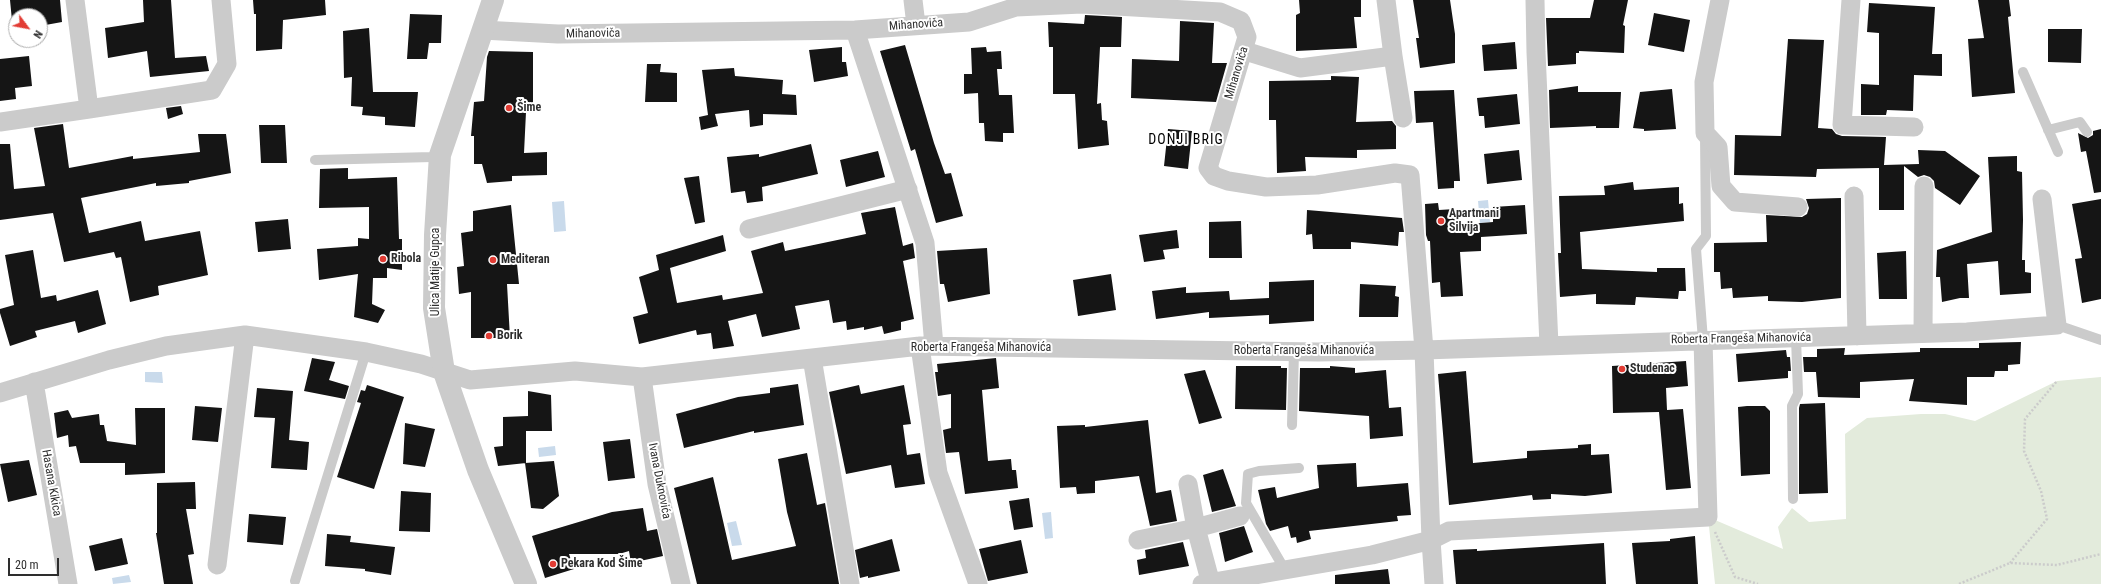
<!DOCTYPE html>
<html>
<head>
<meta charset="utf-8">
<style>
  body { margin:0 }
  #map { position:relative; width:2101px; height:584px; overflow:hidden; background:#fff; font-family:"Roboto Condensed",sans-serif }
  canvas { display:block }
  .north { position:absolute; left:8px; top:8px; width:40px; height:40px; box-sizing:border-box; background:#fff; border:1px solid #ababab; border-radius:50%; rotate:122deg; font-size:11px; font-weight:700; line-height:16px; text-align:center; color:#2e2e2e }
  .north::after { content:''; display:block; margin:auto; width:14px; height:18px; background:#e23c34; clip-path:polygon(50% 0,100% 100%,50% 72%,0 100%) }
  .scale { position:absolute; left:8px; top:558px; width:51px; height:18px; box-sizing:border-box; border:2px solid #2e2e2e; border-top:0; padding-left:5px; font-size:12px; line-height:14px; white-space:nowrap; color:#2e2e2e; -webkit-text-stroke:3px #fff; paint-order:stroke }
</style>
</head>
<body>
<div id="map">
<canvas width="2101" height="584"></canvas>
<div class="north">N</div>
<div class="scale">20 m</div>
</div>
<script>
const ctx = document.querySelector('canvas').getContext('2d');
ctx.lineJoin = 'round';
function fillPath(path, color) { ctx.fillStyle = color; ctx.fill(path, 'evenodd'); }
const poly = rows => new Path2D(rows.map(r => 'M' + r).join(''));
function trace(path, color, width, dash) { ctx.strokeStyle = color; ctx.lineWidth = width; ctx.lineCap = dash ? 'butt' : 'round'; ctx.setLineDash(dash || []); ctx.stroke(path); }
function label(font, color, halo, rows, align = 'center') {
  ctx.font = font + ' "Roboto Condensed",sans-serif'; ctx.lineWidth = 4; ctx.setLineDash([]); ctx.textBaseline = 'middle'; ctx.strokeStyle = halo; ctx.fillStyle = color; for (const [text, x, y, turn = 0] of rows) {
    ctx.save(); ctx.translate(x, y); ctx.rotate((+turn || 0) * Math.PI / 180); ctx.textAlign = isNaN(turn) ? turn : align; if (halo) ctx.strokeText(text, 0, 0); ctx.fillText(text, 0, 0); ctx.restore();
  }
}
fillPath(poly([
  [2101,377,2101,584,1715,584,1708,517,1783,549,1778,527,1792,508,1809,522,1846,519,1845,434,1867,418,1921,414,1945,414,1975,421,2057,381]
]), '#e3ebdc');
fillPath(poly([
  [1488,200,1490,222,1480,223,1478,201],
  [564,201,566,231,554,232,552,202],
  [145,372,162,372,163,383,145,382],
  [555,446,556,455,539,457,538,448],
  [1051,512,1053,538,1045,539,1042,513],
  [736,521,742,545,732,546,727,523],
  [129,575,131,582,113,584,112,578]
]), '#c9daeb');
fillPath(poly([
  [10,0,60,0,62,22,40,26,40,16,16,16,16,31,13,31],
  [143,0,171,0,175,58,206,56,209,71,150,77,147,51,108,58,105,28,144,22],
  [253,0,325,0,326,15,283,20,282,49,256,51,256,14,254,14],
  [1299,0,1361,0,1361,17,1354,17,1357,48,1296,51,1296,15,1300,13],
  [1413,0,1450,0,1455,34,1455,63,1420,68,1416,38,1419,38],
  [1594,0,1628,0,1623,25,1625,26,1624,53,1579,51,1579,53,1576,53,1576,64,1548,66,1546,18,1590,18],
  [1978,0,2009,0,2011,16,2008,17,2015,93,1972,97,1968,39,1984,38],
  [1869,3,1935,7,1932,54,1942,54,1942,76,1914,75,1913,111,1887,110,1886,115,1861,115,1861,84,1879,85,1879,33,1867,32],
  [1654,13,1690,20,1684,52,1648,45],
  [410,14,442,15,441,43,429,43,427,59,407,59],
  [1085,15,1122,17,1121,47,1100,47,1097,104,1101,103,1102,120,1107,121,1109,145,1078,149,1075,94,1053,94,1053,47,1049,47,1048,22,1084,24],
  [1180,21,1214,23,1212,63,1227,63,1216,102,1131,98,1132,59,1179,61],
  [369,28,373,92,418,92,415,127,385,125,385,117,362,115,363,107,351,106,352,77,344,78,343,31],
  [2048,29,2082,29,2081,63,2048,62],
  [1788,39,1824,40,1818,128,1832,129,1836,134,1842,136,1886,137,1884,165,1919,164,1918,150,1945,151,1980,176,1960,205,1935,188,1934,181,1930,177,1924,175,1918,177,1904,166,1904,210,1879,210,1879,168,1817,169,1816,177,1734,175,1735,135,1781,136],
  [1515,42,1517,69,1484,71,1482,45],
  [905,45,934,143,945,174,951,173,963,216,936,223,915,149,911,151,880,51],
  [842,47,842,62,846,62,848,76,814,82,809,50],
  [986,47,987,52,1001,51,1002,69,997,69,999,95,1012,95,1014,133,1003,133,1003,142,985,141,984,123,979,123,978,93,964,94,964,74,972,74,971,48],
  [489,51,533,52,533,112,526,112,524,153,547,152,547,175,512,176,512,181,487,183,482,164,474,164,474,136,471,136,474,102,484,101,487,57],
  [29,56,32,86,15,88,16,99,0,101,0,59],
  [647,64,661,64,660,72,677,73,677,102,645,102],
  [734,68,735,76,783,80,782,94,796,95,797,115,763,114,763,125,750,127,749,110,715,114,718,126,701,130,699,117,708,115,702,70],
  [1331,76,1359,77,1356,122,1392,121,1396,126,1396,149,1357,150,1357,158,1305,157,1306,171,1277,173,1276,120,1269,120,1269,81,1331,80],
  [1578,86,1578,92,1621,92,1619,128,1596,128,1596,126,1550,128,1549,90],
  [1672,89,1676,129,1644,131,1644,129,1633,128,1640,92],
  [1454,90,1460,181,1454,181,1454,188,1438,189,1433,122,1416,123,1414,91],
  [1517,94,1520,124,1485,128,1484,116,1479,116,1477,98],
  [181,106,183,114,168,119,166,108],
  [63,124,69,168,133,156,133,159,200,152,198,134,226,134,231,173,189,181,189,183,156,186,156,183,81,198,89,233,141,221,145,241,200,231,208,275,158,286,159,295,130,302,121,257,116,258,114,252,64,262,53,213,0,220,0,144,10,144,14,189,45,186,34,128],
  [259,125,285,125,287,163,261,163],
  [1168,129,1192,131,1188,169,1164,166],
  [2101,129,2101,192,2094,193,2086,151,2081,152,2078,133,2088,138,2093,135,2093,131],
  [811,144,818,174,762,187,763,201,747,203,745,191,731,193,727,157,759,154,759,157],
  [1519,150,1522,180,1487,184,1484,154],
  [878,151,885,177,846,187,840,160],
  [2017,156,2017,171,2022,172,2023,220,2022,260,2025,260,2025,272,2031,273,2031,293,2000,295,1998,261,1967,264,1969,298,1960,298,1942,302,1940,277,1936,277,1937,250,1992,232,1988,157],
  [348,168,348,179,397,177,399,239,402,239,402,270,387,268,387,278,373,278,372,304,385,310,378,323,354,317,358,274,319,280,317,249,358,246,358,238,369,239,369,207,319,208,320,169],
  [699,176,705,222,695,224,684,178],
  [1633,182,1634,190,1679,187,1679,204,1683,203,1684,221,1580,232,1582,269,1657,272,1657,268,1685,268,1686,291,1679,291,1678,299,1636,297,1635,305,1596,304,1596,294,1560,297,1558,253,1561,253,1559,196,1605,195,1604,186],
  [1841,198,1841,298,1802,302,1768,301,1768,296,1733,298,1732,288,1721,289,1720,272,1714,272,1714,243,1767,242,1766,215,1802,217,1807,214,1809,208,1806,199],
  [2101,199,2101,299,2082,303,2075,259,2082,258,2072,204],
  [1438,203,1439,210,1455,209,1456,225,1493,222,1493,207,1525,205,1527,234,1481,237,1481,251,1460,252,1463,296,1441,297,1440,282,1432,283,1430,241,1428,241,1426,235,1425,204],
  [511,205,519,284,507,284,510,338,471,338,471,292,459,294,457,267,464,266,461,233,473,231,473,211],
  [895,207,903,246,913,243,915,258,903,261,914,319,901,322,901,330,884,334,882,326,864,330,864,327,847,330,846,321,833,323,829,300,795,306,800,329,762,337,756,314,728,321,734,346,713,349,711,333,697,335,696,330,639,344,633,317,648,313,639,277,659,270,656,255,723,235,726,251,670,268,677,303,722,295,723,300,763,293,751,251,783,242,785,251,866,234,861,213],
  [1307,210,1402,218,1404,232,1399,232,1398,246,1351,242,1351,249,1313,249,1312,234,1306,235],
  [288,219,291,249,258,252,255,222],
  [1241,221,1242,258,1209,258,1209,222],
  [1177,230,1179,248,1163,250,1165,259,1144,262,1139,235],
  [987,248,990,294,948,302,944,284,940,284,937,251],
  [33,250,41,298,56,295,57,301,98,290,106,324,78,333,75,321,35,331,37,337,10,346,0,313,0,309,14,305,5,255],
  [1906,251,1907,299,1879,299,1877,253],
  [1111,274,1116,310,1078,316,1073,280],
  [1314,280,1314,321,1269,324,1269,315,1209,318,1209,312,1156,319,1152,291,1186,287,1186,293,1229,291,1230,300,1269,298,1269,282],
  [1360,284,1396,286,1395,296,1399,297,1398,317,1359,317],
  [2021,342,2020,364,2008,365,2008,371,1995,371,1994,377,1967,377,1967,405,1909,401,1914,379,1860,382,1860,398,1818,397,1816,372,1804,372,1803,357,1817,357,1817,349,1845,348,1844,355,1920,352,1920,348,1979,348,1979,343],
  [1786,350,1787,357,1790,357,1791,371,1788,371,1788,378,1738,382,1736,354],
  [312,358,335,362,329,380,349,386,345,399,304,391],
  [996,358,999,388,982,390,988,461,1011,459,1012,470,1016,470,1018,488,965,494,959,452,946,453,943,430,951,428,951,394,938,396,935,372,938,372,937,364],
  [1686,361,1688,386,1666,388,1667,410,1683,409,1691,488,1666,490,1659,412,1613,413,1612,366],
  [1236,366,1281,366,1281,368,1287,368,1286,410,1235,409],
  [1330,366,1355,368,1355,373,1386,370,1389,408,1401,407,1403,436,1370,439,1369,416,1299,411,1300,368,1330,368],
  [1205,370,1222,418,1199,424,1184,374],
  [1466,371,1473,463,1527,458,1527,451,1578,448,1578,445,1591,444,1591,455,1609,454,1612,493,1585,496,1551,494,1551,499,1533,500,1532,495,1449,505,1438,374],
  [798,384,804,425,754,433,754,431,684,448,676,414,738,397,770,393,770,388],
  [367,385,404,397,374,489,337,477,361,403,357,402,361,390,365,391],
  [859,385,861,394,904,385,911,424,903,425,907,455,920,453,925,484,895,488,891,465,846,474,829,392],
  [257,388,293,391,289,440,309,442,307,470,271,468,275,418,254,417],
  [528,391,551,395,552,431,526,431,526,463,498,466,494,447,503,446,503,417,528,416],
  [1825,403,1828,493,1799,494,1799,408,1800,404],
  [195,406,222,408,218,442,192,440],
  [1747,406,1765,406,1770,411,1770,474,1741,476,1738,407],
  [135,408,165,408,165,473,125,475,125,463,80,463,76,446,69,447,68,435,57,438,54,413,68,410,72,418,99,414,100,425,104,425,107,441,136,445],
  [1148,420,1156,493,1171,490,1177,521,1150,526,1139,476,1095,481,1095,493,1077,494,1076,487,1060,488,1057,426,1085,425,1085,427],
  [405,423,435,429,425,467,403,464],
  [630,439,635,478,608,481,603,442],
  [807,453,817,505,825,503,839,584,697,584,674,488,713,477,732,560,796,546,787,512,778,459],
  [29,460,37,495,8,502,0,464],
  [554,461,559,496,543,509,531,508,525,463],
  [1356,463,1357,487,1408,483,1411,515,1397,516,1398,521,1309,531,1311,539,1297,543,1296,537,1291,538,1288,526,1270,531,1266,524,1258,490,1275,487,1277,498,1319,488,1317,465],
  [1223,469,1236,506,1212,512,1203,475],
  [195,482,196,509,186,509,194,554,188,555,193,584,164,584,156,533,157,533,157,483],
  [401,491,431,493,430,532,399,531],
  [1029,498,1033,527,1014,530,1009,501],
  [643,508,647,531,657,529,663,556,631,563,629,551,619,554,569,554,574,569,545,578,532,536,612,512],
  [249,514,286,517,283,545,247,542],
  [1244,526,1253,552,1225,562,1219,533],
  [327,534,351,536,350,542,395,547,391,575,365,571,365,569,325,566],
  [1695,536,1698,584,1636,584,1632,543,1670,541,1670,539],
  [122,538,128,564,95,571,89,546],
  [892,539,900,571,868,578,868,576,860,578,855,550],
  [1021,540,1028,573,988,581,979,549],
  [1183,542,1189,566,1139,575,1137,560,1146,558,1145,550],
  [1604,543,1606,584,1456,584,1453,550,1477,549,1477,551],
  [1388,569,1390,584,1335,584,1335,575]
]), '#151515');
trace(poly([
  [1715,532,1735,577,1758,584],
  [2010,563,2047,519,2041,491,2024,451,2025,419,2057,381],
  [1959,584,2010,563,2057,565,2101,554]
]), '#cbcbcb', 2.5, [2, 2]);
trace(poly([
  [2023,72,2058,152],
  [2048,130,2080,122,2087,132],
  [315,160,432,157,440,155],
  [2057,325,2101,340],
  [1703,340,1696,249,1706,236,1705,135],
  [1292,425,1294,352],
  [1793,499,1792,406,1798,394,1796,338],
  [1285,570,1246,503,1248,474,1259,471,1299,468],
  [295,581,366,352]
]), '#cbcbcb', 10);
trace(poly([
  [75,0,89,109,212,90,227,64,221,0],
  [913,0,916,25],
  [1386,0,1393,56],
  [1535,0,1536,52,1549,345],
  [1720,0,1704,82,1705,133,1718,147,1721,186,1735,202,1798,207],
  [1851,0,1842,125,1914,127],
  [855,30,925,243,934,346],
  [1245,51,1300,68,1393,56,1403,118],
  [0,122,89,109],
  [1854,196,1857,336],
  [749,229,908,189],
  [1923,332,1924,186],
  [920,346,938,473,978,584],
  [812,358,850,584],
  [642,377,657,484,681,584],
  [34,382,68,584],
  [0,393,109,360,166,346,245,335,366,352,421,364,470,380,575,371,642,377,920,346,1318,352,1424,350,1410,175,1395,173,1317,185,1266,187,1228,181,1214,176,1208,168,1247,37,1241,21,1220,12,1082,4,1016,7,969,22,855,30,558,34,482,30],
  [1188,484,1196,528,1211,584],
  [1138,540,1196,528,1240,516],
  [217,565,245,335],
  [1202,584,1372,555,1431,540,1449,531,1708,517,1703,340],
  [1434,584,1431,540,1424,350,1967,332,2057,325,2042,199]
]), '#cbcbcb', 19);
trace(poly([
  [493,0,440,155,435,235,434,308,444,372,478,470,526,584]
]), '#cbcbcb', 22);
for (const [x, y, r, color] of [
  [509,108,4,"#e23c34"],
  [1441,221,4,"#e23c34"],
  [383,259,4,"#e23c34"],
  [493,260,4,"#e23c34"],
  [489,336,4,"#e23c34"],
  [1622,369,4,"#e23c34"],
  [553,564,4,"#e23c34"]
]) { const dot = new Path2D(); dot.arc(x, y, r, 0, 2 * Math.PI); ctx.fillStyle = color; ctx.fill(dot); trace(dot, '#fff', 1.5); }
label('12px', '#2e2e2e', '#fff', [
  ["Mihanoviča",916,25,-4],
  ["Mihanoviča",593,34,-1],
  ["Mihanoviča",1237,73,-73],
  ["Ulica Matije Gupca",436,272,-90],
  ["Roberta Frangeša Mihanovića",1741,339,-1],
  ["Roberta Frangeša Mihanovića",981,348],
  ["Roberta Frangeša Mihanovića",1304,351],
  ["Ivana Duknovića",659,481,79],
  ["Hasana Kikica",51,483,80]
]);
label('bold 12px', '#2e2e2e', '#fff', [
  ["Šime",517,108],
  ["Apartmani",1449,214],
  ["Silvija",1449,228],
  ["Ribola",391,259],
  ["Mediteran",501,260],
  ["Borik",497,336],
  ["Studenac",1630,369],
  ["Pekara Kod Šime",561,564]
], 'left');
ctx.letterSpacing = '1px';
label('14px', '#000', '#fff', [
  ["DONJI BRIG",1186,140]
]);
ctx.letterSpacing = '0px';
</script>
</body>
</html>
